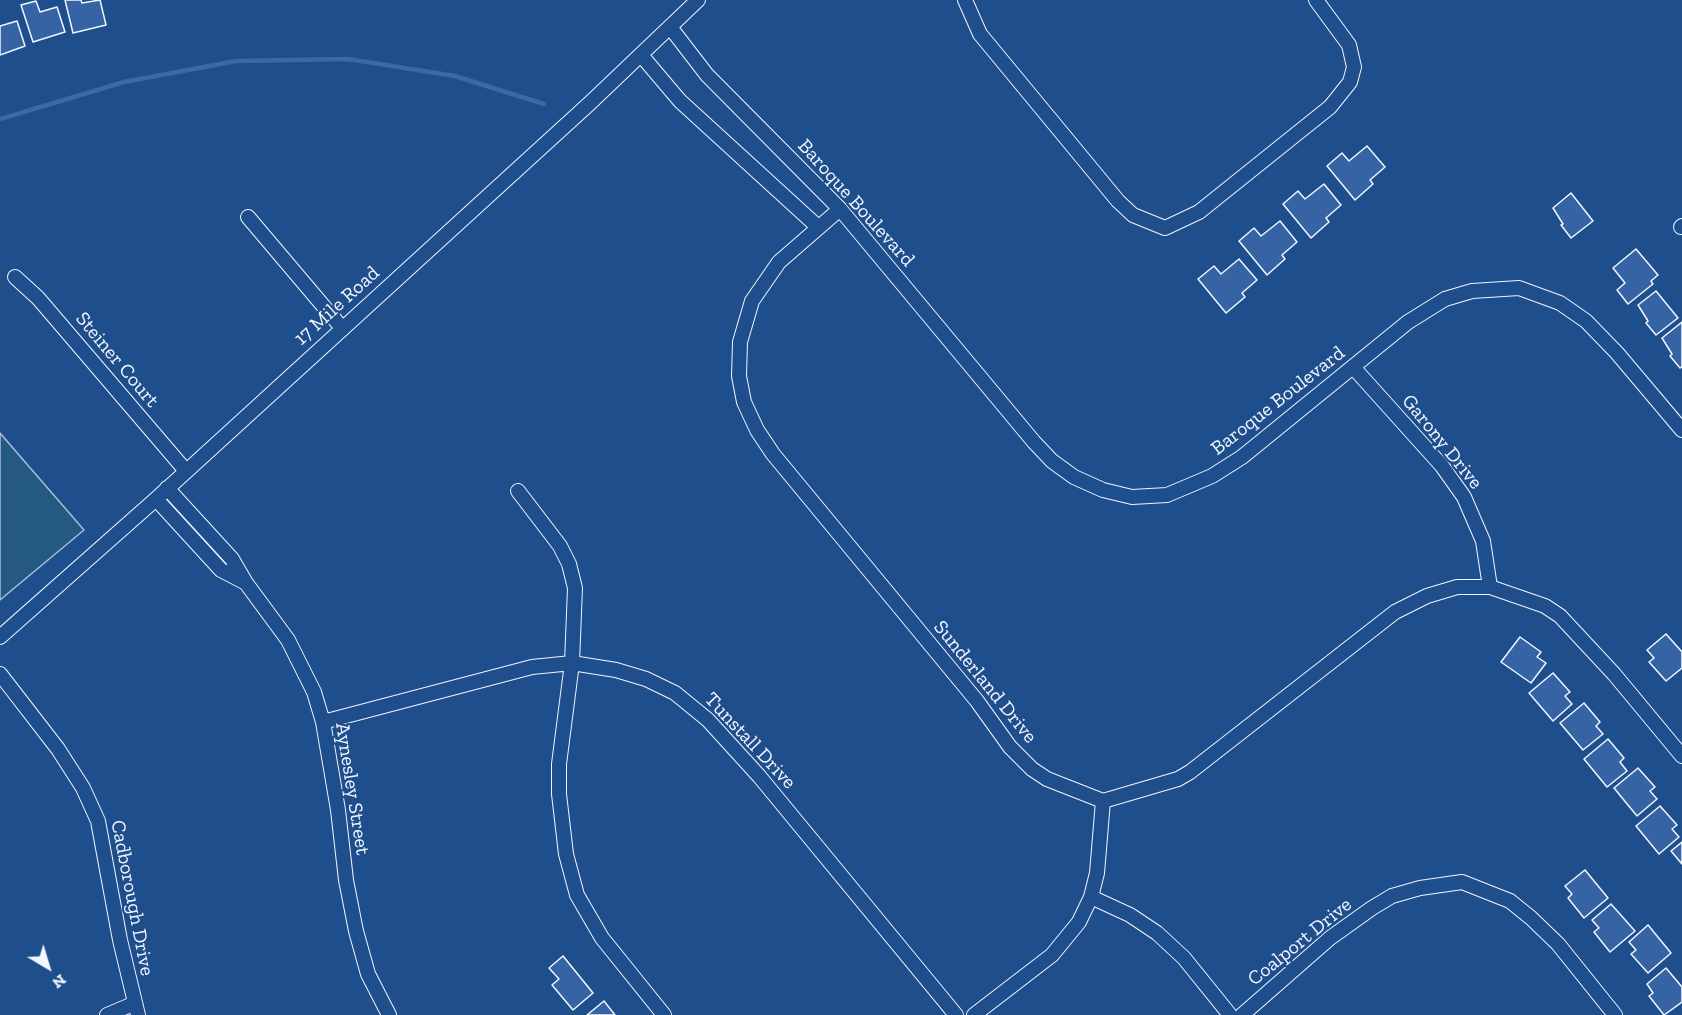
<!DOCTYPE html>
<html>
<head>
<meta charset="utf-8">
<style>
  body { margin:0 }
  #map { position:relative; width:1682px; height:1015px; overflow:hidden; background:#1f4e8c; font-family:"Zilla Slab",serif }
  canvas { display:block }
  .north { position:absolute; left:18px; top:937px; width:60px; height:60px; -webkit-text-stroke:4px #1f4e8c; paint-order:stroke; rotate:142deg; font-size:16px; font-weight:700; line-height:24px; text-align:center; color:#f2f6ff }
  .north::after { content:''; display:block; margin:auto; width:21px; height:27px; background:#f2f6ff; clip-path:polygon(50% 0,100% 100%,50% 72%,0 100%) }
</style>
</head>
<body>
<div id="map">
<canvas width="1682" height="1015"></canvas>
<div class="north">N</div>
</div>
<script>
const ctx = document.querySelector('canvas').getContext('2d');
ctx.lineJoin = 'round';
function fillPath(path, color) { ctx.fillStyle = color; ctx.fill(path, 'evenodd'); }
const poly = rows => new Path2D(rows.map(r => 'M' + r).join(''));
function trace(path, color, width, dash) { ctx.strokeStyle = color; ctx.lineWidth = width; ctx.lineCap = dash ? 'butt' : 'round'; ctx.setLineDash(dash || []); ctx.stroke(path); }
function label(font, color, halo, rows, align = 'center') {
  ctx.font = font + ' "Zilla Slab",serif'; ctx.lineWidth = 4.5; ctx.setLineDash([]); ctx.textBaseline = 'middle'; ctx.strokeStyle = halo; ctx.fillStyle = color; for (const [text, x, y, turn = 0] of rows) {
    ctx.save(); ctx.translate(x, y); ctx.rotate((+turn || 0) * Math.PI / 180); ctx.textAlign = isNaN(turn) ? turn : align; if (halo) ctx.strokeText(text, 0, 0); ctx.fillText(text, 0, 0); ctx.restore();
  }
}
const green = poly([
  [0,433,84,530,0,600,0,433]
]);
fillPath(green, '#245a82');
trace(green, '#a8bbd7', 1.5);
trace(poly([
  [0,119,124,82,236,61,348,59,455,76,544,104]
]), '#3b69a3', 4.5);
const building = poly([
  [65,0,81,0,82,3,100,0,106,25,73,33,65,0],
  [36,1,40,12,57,7,65,32,33,42,21,5,36,1],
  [17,21,25,46,0,55,0,26,17,21],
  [1367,146,1385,167,1370,180,1373,184,1355,200,1327,166,1342,153,1349,161,1367,146],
  [1324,184,1341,205,1326,218,1329,222,1311,238,1283,204,1298,191,1305,199,1324,184],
  [1571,193,1593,221,1571,238,1561,225,1563,224,1553,208,1571,193],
  [1280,221,1297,242,1282,255,1285,259,1267,275,1239,241,1254,228,1261,236,1280,221],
  [1636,249,1658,275,1651,281,1653,284,1628,304,1617,290,1625,283,1613,268,1636,249],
  [1239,259,1257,280,1242,293,1245,297,1226,313,1198,279,1214,266,1221,274,1239,259],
  [1656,291,1678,318,1656,335,1646,323,1648,321,1638,305,1656,291],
  [1682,322,1682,367,1680,368,1670,356,1672,354,1662,338,1682,322],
  [1666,634,1682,652,1682,668,1666,681,1649,662,1654,658,1647,650,1666,634],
  [1520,637,1541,652,1537,657,1546,663,1531,683,1501,662,1520,637],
  [1553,673,1570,692,1565,696,1572,704,1553,721,1529,693,1553,673],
  [1584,703,1600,722,1596,726,1603,734,1583,750,1560,723,1584,703],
  [1608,739,1624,758,1620,762,1627,771,1607,787,1584,759,1608,739],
  [1638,768,1655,787,1650,791,1657,799,1637,816,1614,788,1638,768],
  [1660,806,1677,825,1672,829,1679,837,1659,854,1636,826,1660,806],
  [1682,842,1682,864,1671,851,1682,842],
  [1585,870,1608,898,1584,918,1568,898,1572,894,1565,886,1585,870],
  [1611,904,1635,931,1610,952,1594,932,1599,928,1592,920,1611,904],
  [1648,925,1671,953,1648,973,1631,954,1636,950,1629,942,1648,925],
  [563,956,593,993,573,1010,552,985,559,979,549,968,563,956],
  [1666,968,1682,987,1682,1002,1664,1015,1649,996,1653,993,1647,984,1666,968],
  [604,1001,615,1015,587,1015,604,1001]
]);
fillPath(building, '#3563a3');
trace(building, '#f2f6ff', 1.5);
const street = poly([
  [965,0,980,34,1118,201,1133,215,1165,228,1199,212,1330,107,1350,82,1354,67,1349,45,1316,0],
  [670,27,707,75,840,209,1034,442,1052,461,1074,477,1103,490,1132,497,1167,495,1212,476,1242,457,1408,322,1445,299,1472,291,1519,288,1560,303,1586,321,1617,353,1682,430],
  [641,55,680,101,818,227],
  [840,209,779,262,752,301,740,342,739,376,744,402,757,430,773,454,977,701,1010,747,1032,769,1047,779,1103,801,1178,779,1190,772,1395,612,1427,596,1457,587,1490,587,1545,606,1560,616,1614,674,1682,756],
  [248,217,342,328],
  [1681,227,1682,226],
  [15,277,38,298,186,471],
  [1353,367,1442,466,1464,497,1483,541,1490,587],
  [518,491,560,546,569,564,575,588,572,663,559,764,559,794,566,854,577,895,602,938,664,1015],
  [156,499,221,570,246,583,232,559,167,488],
  [246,583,288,640,314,692,323,722,338,810,346,880,356,931,368,974,389,1015],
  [0,637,156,499,590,103,698,0],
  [0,674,58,749,83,788,98,821,120,940,138,1015],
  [323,722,532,667,572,663,616,670,646,679,675,693,708,720,759,776,956,1015],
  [1091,897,1130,915,1157,933,1184,958,1230,1015],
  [107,1015,133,1004],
  [974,1015,1052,955,1079,922,1091,897,1097,873,1103,801],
  [1242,1015,1330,938,1372,908,1392,896,1420,888,1462,882,1510,901,1531,918,1558,944,1615,1015]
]);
trace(street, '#f2f6ff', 16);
trace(street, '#1f4e8c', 14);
label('20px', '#f2f6ff', '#1f4e8c', [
  ["Baroque Boulevard",856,203,48],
  ["17 Mile Road",337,306,-42],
  ["Steiner Court",117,360,50],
  ["Baroque Boulevard",1278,401,-38],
  ["Garony Drive",1442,442,51],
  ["Sunderland Drive",985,682,51],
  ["Tunstall Drive",750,741,47],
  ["Aynesley Street",352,789,81],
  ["Cadborough Drive",132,898,79],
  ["Coalport Drive",1300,942,-39]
]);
</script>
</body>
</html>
